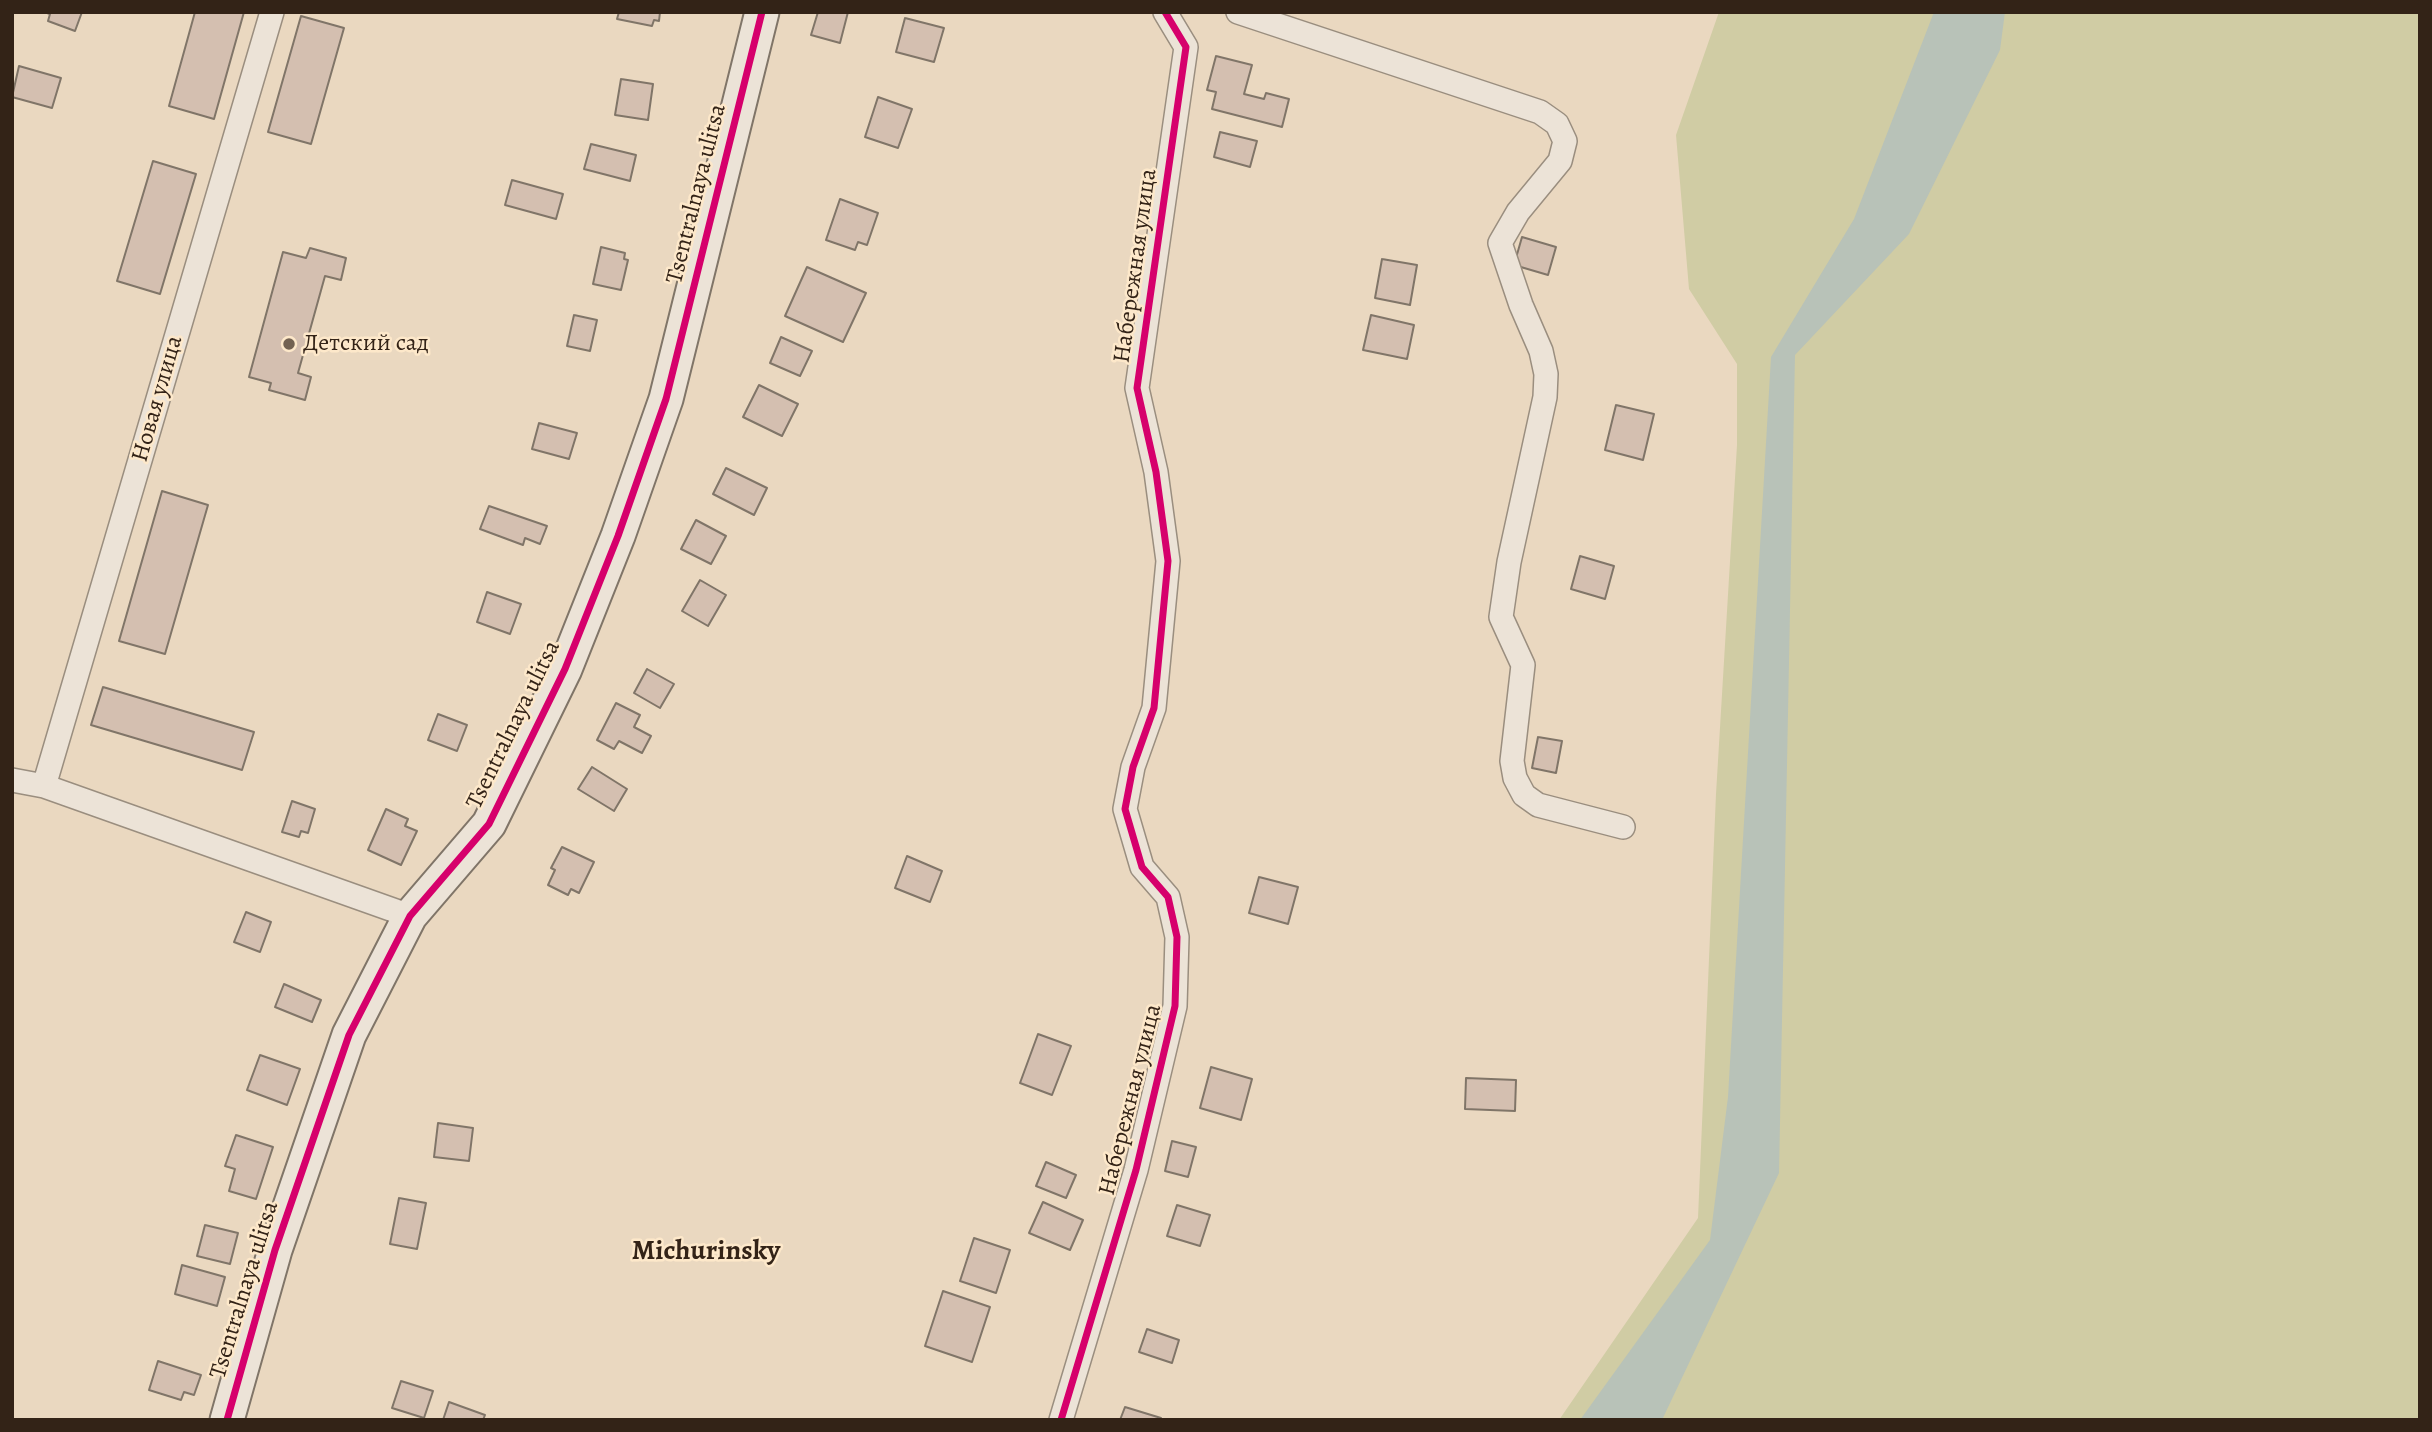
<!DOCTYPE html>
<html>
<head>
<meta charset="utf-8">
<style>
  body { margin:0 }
  #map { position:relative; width:2432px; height:1432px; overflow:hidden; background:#ead8c0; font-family:Alegreya,serif }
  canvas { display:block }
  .frame { position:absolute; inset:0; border:14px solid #332317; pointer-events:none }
</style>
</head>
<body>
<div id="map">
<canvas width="2432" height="1432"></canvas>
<div class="frame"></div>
</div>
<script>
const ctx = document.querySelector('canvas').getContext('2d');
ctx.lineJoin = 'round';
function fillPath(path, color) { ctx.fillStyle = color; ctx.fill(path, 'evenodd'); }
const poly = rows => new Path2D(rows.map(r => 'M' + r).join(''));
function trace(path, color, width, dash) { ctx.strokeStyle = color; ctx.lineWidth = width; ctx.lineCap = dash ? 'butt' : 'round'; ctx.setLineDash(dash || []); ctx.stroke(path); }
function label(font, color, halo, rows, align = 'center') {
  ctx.font = font + ' Alegreya,serif'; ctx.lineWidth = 5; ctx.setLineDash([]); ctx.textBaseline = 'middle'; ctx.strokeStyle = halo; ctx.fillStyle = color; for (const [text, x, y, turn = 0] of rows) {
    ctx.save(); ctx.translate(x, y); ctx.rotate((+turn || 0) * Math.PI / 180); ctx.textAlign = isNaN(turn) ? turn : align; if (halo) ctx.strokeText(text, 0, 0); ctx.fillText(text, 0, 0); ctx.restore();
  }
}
fillPath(poly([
  [1719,12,2420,12,2420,1420,1559,1420,1698,1218,1716,794,1737,445,1737,364,1689,289,1676,135]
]), '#d0cca4');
fillPath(poly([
  [1934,12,2005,12,2000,50,1909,234,1795,355,1779,1173,1662,1420,1580,1420,1710,1240,1728,1097,1771,357,1854,219]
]), '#b8c2b8');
const building = poly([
  [44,12,82,12,75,31,48,21,50,14,44,12],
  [195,12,244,12,214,119,169,106,195,12],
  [619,12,660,12,659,21,654,20,652,26,617,19,619,12],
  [818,12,848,12,840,43,811,35,818,12],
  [301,16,344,28,311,144,268,132,301,16],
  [905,18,944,28,934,62,896,52,905,18],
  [1216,56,1252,65,1244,94,1264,99,1266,93,1289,99,1282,127,1212,109,1216,92,1207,90,1216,56],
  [19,66,61,78,52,108,12,97,19,66],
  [621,79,653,84,648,120,615,115,621,79],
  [878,97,912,109,898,148,865,137,878,97],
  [1220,132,1257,141,1250,167,1214,157,1220,132],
  [591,144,636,155,630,181,584,169,591,144],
  [153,161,196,174,160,294,117,281,153,161],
  [512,180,563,194,556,219,505,205,512,180],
  [840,199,878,213,867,245,858,242,855,250,826,240,840,199],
  [1522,237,1556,247,1548,275,1514,265,1522,237],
  [601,247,625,253,624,259,628,260,621,290,593,284,601,247],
  [310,248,346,258,341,280,325,276,298,373,311,377,305,400,269,390,271,383,249,377,283,252,306,258,310,248],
  [1382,259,1417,265,1410,305,1375,298,1382,259],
  [807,267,866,293,843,342,785,316,807,267],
  [574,315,597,320,590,351,567,346,574,315],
  [1371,315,1414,325,1407,359,1363,350,1371,315],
  [781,337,812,351,800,376,770,363,781,337],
  [759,385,798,404,782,436,743,417,759,385],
  [1616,405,1654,414,1643,460,1605,450,1616,405],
  [539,423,577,433,569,459,532,449,539,423],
  [726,468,767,488,754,515,713,494,726,468],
  [162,491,208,505,165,654,119,641,162,491],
  [489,506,547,526,540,544,525,538,523,545,480,529,489,506],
  [696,520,726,536,711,564,681,549,696,520],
  [1580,556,1614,566,1605,599,1571,589,1580,556],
  [700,580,726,595,708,626,682,611,700,580],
  [487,592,521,604,510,634,477,622,487,592],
  [647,669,674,684,660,708,634,693,647,669],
  [103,687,254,732,242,770,91,725,103,687],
  [616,703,640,715,634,727,651,736,642,753,619,741,614,749,597,740,616,703],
  [438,714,467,725,457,751,428,740,438,714],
  [1538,737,1562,741,1556,773,1532,768,1538,737],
  [592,767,627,789,614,811,578,789,592,767],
  [292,801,315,809,308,833,301,831,299,837,282,832,292,801],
  [386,809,408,819,405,826,417,831,401,865,368,850,386,809],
  [562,847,594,862,579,893,571,889,568,895,548,885,555,870,551,868,562,847],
  [907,856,942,871,930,902,895,888,907,856],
  [1259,877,1298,887,1288,924,1249,913,1259,877],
  [246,912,271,922,260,952,234,942,246,912],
  [284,984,321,1000,312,1022,275,1007,284,984],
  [1038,1034,1071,1046,1052,1095,1020,1083,1038,1034],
  [260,1055,300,1069,287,1105,247,1090,260,1055],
  [1211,1067,1252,1079,1241,1120,1200,1108,1211,1067],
  [1466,1078,1516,1080,1515,1111,1465,1109,1466,1078],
  [438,1123,473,1128,469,1161,434,1157,438,1123],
  [236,1135,273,1147,256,1199,229,1191,235,1169,225,1166,236,1135],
  [1172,1141,1196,1147,1188,1177,1165,1171,1172,1141],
  [1046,1162,1076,1175,1066,1198,1036,1186,1046,1162],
  [399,1198,426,1203,417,1249,390,1244,399,1198],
  [1043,1202,1083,1220,1070,1250,1029,1233,1043,1202],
  [1177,1205,1210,1215,1200,1246,1167,1236,1177,1205],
  [205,1225,238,1233,230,1264,197,1256,205,1225],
  [974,1238,1010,1250,996,1293,960,1281,974,1238],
  [182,1265,225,1277,217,1306,175,1294,182,1265],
  [943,1291,990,1307,972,1362,925,1346,943,1291],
  [1147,1329,1179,1340,1172,1363,1139,1352,1147,1329],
  [158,1361,201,1375,194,1395,184,1392,181,1400,149,1390,158,1361],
  [401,1381,433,1391,424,1418,392,1408,401,1381],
  [449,1402,485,1415,483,1420,443,1420,449,1402],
  [1125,1407,1161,1418,1160,1420,1120,1420,1125,1407]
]);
fillPath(building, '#d4bfb0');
trace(building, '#807568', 2);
const street = poly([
  [1238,12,1540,112,1557,124,1565,141,1560,161,1518,212,1500,243,1521,305,1541,351,1546,374,1545,397,1509,562,1501,617,1523,665,1512,761,1515,778,1524,795,1538,805,1623,827],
  [12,780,44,786,410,916],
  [44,786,272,12],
  [1061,1420,1136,1170,1175,1006,1177,937,1168,897,1142,867,1125,809,1133,767,1154,708,1168,561,1156,472,1137,388,1186,47,1165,12]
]);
const secondary = poly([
  [227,1420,275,1250,349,1035,410,916,489,824,565,669,618,536,666,399,762,12]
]);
trace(street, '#9a8e7f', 26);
trace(secondary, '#807568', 37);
trace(street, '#ece3d7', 23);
trace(secondary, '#ece3d7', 33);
trace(poly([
  [227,1420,275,1250,349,1035,410,916,489,824,565,669,618,536,666,399,762,12],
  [1061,1420,1136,1170,1175,1006,1177,937,1168,897,1142,867,1125,809,1133,767,1154,708,1168,561,1156,472,1137,388,1186,47,1165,12]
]), '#d6006c', 7);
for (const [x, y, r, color] of [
  [289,344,7,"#736252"]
]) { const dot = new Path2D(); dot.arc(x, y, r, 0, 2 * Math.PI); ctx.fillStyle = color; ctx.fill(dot); trace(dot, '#fde8ca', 2.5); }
label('24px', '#332317', '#fde8ca', [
  ["Tsentralnaya ulitsa",697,194,-76],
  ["Набережная улица",1136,266,-82],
  ["Новая улица",158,399,-74],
  ["Tsentralnaya ulitsa",514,725,-64],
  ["Набережная улица",1131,1100,-76],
  ["Tsentralnaya ulitsa",245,1290,-73]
]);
label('24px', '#332317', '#fde8ca', [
  ["Детский сад",303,344]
], 'left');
label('bold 28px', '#332317', '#fde8ca', [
  ["Michurinsky",706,1252]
]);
</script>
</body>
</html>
